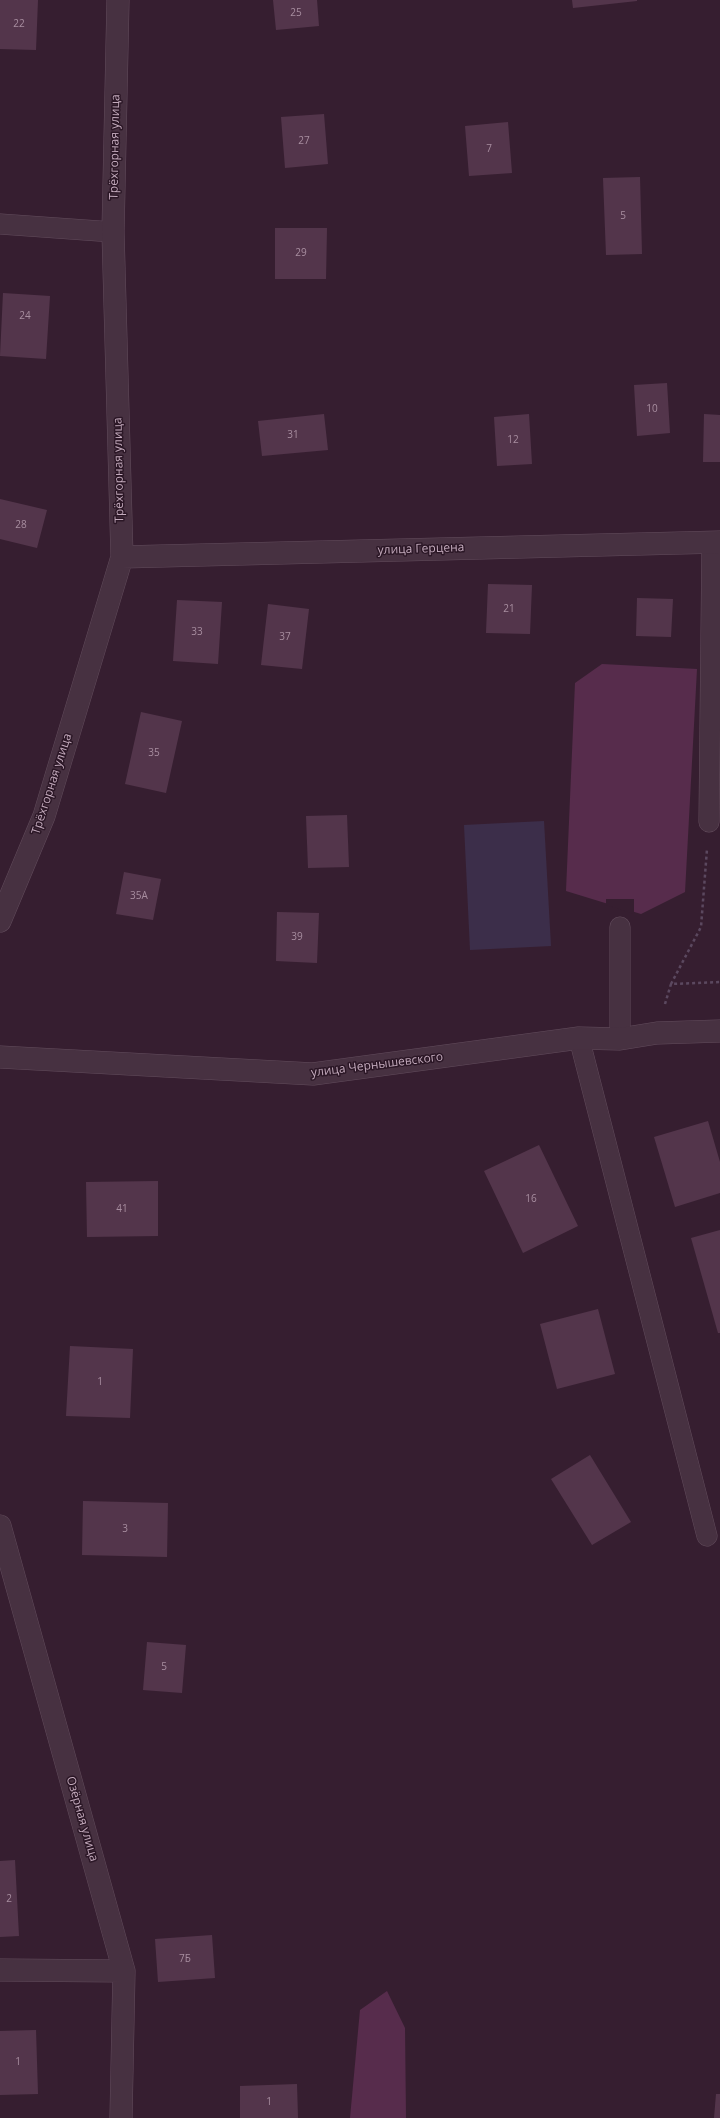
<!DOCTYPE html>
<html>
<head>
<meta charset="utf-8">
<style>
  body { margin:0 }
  canvas { display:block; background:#361e30 }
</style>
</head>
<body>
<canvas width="720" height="2118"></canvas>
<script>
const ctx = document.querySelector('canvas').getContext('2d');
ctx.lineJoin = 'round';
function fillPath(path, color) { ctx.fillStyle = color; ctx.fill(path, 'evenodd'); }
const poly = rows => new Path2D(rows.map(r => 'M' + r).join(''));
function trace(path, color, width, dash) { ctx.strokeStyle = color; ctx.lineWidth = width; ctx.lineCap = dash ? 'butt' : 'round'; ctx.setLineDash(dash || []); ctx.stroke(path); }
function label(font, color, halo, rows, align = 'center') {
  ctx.font = font + ' "Open Sans",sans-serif'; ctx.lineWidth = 3; ctx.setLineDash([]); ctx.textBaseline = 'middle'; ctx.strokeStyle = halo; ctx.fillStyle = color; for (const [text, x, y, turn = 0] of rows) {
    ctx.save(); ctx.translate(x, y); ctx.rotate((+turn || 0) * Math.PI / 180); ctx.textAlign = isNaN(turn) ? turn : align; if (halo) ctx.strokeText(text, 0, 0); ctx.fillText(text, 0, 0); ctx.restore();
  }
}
fillPath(poly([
  [544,821,551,946,470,950,464,825]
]), '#3c2e4a');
fillPath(poly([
  [602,664,697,669,685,892,641,914,566,891,575,683],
  [387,1991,405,2028,406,2118,350,2118,360,2010]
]), '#572c4c');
fillPath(poly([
  [606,899,634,899,634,914,606,905]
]), '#361e30');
fillPath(poly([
  [0,0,38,0,36,50,0,49],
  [273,0,317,0,319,26,276,30],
  [572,0,637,0,637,1,573,8],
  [324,114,328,164,285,168,281,117],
  [508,122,512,173,469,176,465,126],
  [640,177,642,254,606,255,603,178],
  [275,228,327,228,326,279,275,279],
  [3,293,50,296,46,359,0,356],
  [667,383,670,433,637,436,634,385],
  [324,414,328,450,262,456,258,421],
  [529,414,532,464,497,466,494,417],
  [704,414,720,415,720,462,703,462],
  [0,499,47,510,37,548,0,539],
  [488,584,532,585,530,634,486,633],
  [637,598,673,599,671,637,636,636],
  [177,600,222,602,218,664,173,661],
  [268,604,309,609,302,669,261,665],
  [141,712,182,721,166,793,125,784],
  [347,815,349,867,308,868,306,816],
  [124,872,161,879,153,920,116,914],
  [277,912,319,913,317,963,276,961],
  [708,1121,720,1162,720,1193,675,1207,654,1137],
  [539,1145,578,1226,523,1253,484,1171],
  [158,1181,158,1236,87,1237,86,1182],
  [720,1230,720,1333,718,1333,691,1238],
  [598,1309,615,1374,557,1389,540,1324],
  [70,1346,133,1349,130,1418,66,1416],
  [590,1455,631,1522,592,1545,551,1479],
  [83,1501,168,1503,167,1557,82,1555],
  [147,1642,186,1645,182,1693,143,1690],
  [15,1860,19,1936,0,1937,0,1861],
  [212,1935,215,1978,158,1982,155,1939],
  [36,2030,38,2094,0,2095,0,2031],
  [297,2084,298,2118,240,2118,240,2086],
  [716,2094,720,2094,720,2118,714,2118]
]), '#53354b');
const service = poly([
  [0,224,113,232],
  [709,822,712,542],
  [579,1038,707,1536],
  [620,1039,620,927]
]);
const minor = poly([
  [122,557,720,542],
  [0,921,44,816,122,557,113,232,118,0],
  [0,1057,313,1074,579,1038,620,1039,657,1033,720,1031],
  [0,1526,124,1971,121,2118],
  [0,1970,124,1971]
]);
trace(service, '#624c5c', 21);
trace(minor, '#624c5c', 23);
trace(poly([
  [671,984,701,927,707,849],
  [665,1004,671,984,720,982]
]), '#5b485f', 2.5, [3, 3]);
trace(service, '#473141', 20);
trace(minor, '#473141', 22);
label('10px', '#a88ea0', null, [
  ["25",296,13],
  ["22",19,24],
  ["27",304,141],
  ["7",489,149],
  ["5",623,216],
  ["29",301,253],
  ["24",25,316],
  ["10",652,409],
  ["31",293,435],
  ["12",513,440],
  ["28",21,525],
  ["21",509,609],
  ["33",197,632],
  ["37",285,637],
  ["35",154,753],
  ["35А",139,896],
  ["39",297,937],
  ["16",531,1199],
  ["41",122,1209],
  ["1",100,1382],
  ["3",125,1529],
  ["5",164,1667],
  ["2",9,1899],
  ["7Б",185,1959],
  ["1",18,2062],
  ["1",269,2102]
]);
label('12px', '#c4abbd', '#2b1726', [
  ["Трёхгорная улица",115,147,-89],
  ["Трёхгорная улица",119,470,-91],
  ["улица Герцена",421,549,-2],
  ["Трёхгорная улица",52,784,-72],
  ["улица Чернышевского",377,1065,-7],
  ["Озёрная улица",82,1819,74]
]);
</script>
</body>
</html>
